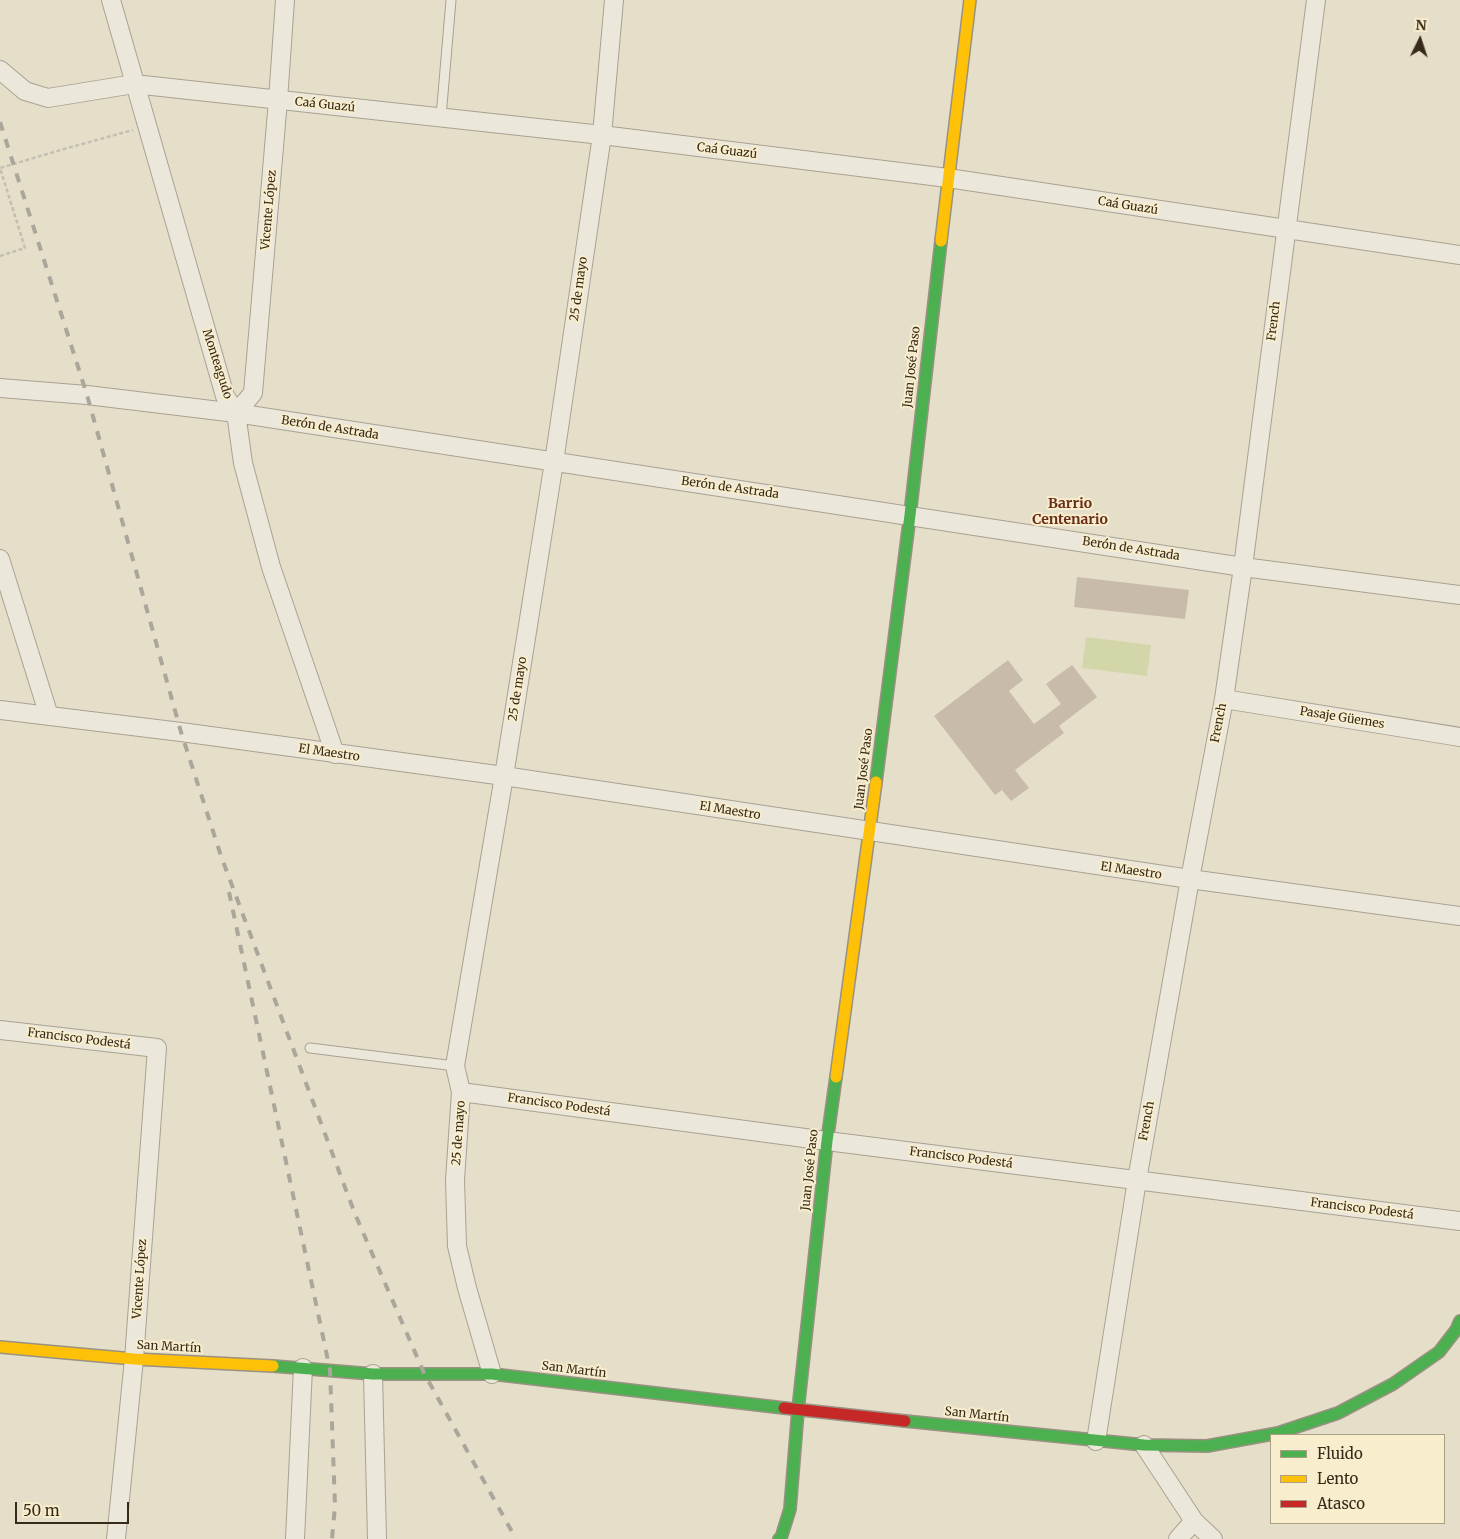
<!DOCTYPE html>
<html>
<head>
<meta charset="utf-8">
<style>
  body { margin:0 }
  #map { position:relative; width:1460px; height:1539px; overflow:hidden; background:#e5dec8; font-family:Merriweather,serif }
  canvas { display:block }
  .legend { position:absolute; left:1270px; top:1434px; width:175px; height:90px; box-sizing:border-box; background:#f8edcc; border:1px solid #ab9f85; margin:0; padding:6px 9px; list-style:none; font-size:15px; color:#372a1a }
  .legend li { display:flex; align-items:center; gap:10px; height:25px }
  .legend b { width:25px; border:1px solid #ab9f85 }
  .north { position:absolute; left:1395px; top:15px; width:50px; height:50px; -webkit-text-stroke:4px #f8edcc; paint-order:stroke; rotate:4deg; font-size:14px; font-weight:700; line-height:20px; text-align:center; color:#372a1a }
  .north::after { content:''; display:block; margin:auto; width:18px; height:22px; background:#372a1a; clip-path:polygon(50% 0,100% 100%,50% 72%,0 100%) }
  .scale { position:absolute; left:15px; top:1502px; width:114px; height:22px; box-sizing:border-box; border:2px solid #372a1a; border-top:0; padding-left:6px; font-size:15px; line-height:18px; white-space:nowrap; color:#372a1a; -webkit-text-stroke:4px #f8edcc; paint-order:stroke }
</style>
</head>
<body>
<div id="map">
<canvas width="1460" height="1539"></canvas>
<ul class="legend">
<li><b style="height:6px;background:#4caf50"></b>Fluido</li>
<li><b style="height:6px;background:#ffc107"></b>Lento</li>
<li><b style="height:6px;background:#c62828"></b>Atasco</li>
</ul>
<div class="north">N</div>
<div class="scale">50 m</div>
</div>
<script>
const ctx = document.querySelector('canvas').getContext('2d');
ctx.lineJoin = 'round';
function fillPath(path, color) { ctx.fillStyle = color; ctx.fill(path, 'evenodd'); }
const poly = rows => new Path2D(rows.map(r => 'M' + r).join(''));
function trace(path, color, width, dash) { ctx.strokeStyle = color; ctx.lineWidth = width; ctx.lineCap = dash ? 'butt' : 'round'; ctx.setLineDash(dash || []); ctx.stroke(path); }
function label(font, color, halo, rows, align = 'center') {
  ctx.font = font + ' Merriweather,serif'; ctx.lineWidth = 4; ctx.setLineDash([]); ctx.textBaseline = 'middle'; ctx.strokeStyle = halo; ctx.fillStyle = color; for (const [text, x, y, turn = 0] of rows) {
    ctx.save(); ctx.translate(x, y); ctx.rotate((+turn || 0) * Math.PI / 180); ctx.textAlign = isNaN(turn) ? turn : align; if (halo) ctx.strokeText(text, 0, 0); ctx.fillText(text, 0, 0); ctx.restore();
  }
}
fillPath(poly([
  [1086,637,1151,645,1147,676,1082,668]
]), '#d3d6a9');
fillPath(poly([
  [1077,577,1189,590,1185,619,1074,607],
  [1008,660,1023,680,1009,691,1034,724,1061,704,1046,684,1072,665,1097,697,1059,726,1064,733,1015,770,1029,788,1011,801,1002,790,995,795,934,716]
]), '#c9bba9');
const lane = poly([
  [441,117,451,0],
  [310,1048,455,1066]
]);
const street = poly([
  [111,0,225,396,236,413,243,463,271,567,335,754],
  [0,70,25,91,48,98,134,84,602,135,948,178,1460,255],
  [0,388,87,395,236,413,1243,567,1460,595],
  [236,413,253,393,278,100,285,0],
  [0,559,49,716],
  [1224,699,1460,737],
  [0,710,181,732,504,776,1190,879,1460,916],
  [0,1030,157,1048,134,1359,116,1539],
  [461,1092,827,1141,1460,1221],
  [373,1374,377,1539],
  [492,1374,467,1288,457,1246,455,1180,461,1092,455,1066,504,776,554,462,602,135,614,0],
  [1096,1441,1137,1180,1190,879,1224,699,1243,567,1316,0],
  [1144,1445,1194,1521,1213,1539],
  [295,1539,303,1368],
  [1178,1539,1194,1521]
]);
const fast = poly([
  [876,782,910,515,941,241],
  [273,1366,373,1374,492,1374,784,1408],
  [905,1421,1144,1445,1207,1446,1278,1433,1338,1413,1393,1384,1439,1352,1456,1330,1460,1321],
  [779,1539,781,1538,790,1509,798,1410,827,1141,836,1077]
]);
const slow = poly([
  [941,241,970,0],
  [836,1077,876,782],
  [0,1347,134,1359,273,1366]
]);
const jam = poly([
  [784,1408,905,1421]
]);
trace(lane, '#a9a292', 11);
trace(street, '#a9a292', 20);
trace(fast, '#999182', 14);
trace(slow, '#999182', 14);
trace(jam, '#999182', 14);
trace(poly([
  [0,256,25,248,0,168,64,149,133,130]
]), '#c4bfb2', 2.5, [4, 2.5]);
trace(lane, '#ece7db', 9);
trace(street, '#ece7db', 18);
trace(fast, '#4caf50', 11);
trace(slow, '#ffc107', 11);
trace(jam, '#c62828', 11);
trace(poly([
  [0,122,87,395,181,732,221,856,355,1214,424,1373,516,1539],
  [229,892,330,1370,335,1506,332,1539]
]), '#aba69b', 4, [9, 9]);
label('12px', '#372a1a', '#f8edcc', [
  ["Caá Guazú",325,105,6],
  ["Caá Guazú",727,151,7],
  ["Caá Guazú",1128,206,9],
  ["Vicente López",269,210,-85],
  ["25 de mayo",579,289,-82],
  ["French",1274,321,-83],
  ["Monteagudo",217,364,72],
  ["Juan José Paso",912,367,-84],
  ["Berón de Astrada",330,428,9],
  ["Berón de Astrada",730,488,8],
  ["Berón de Astrada",1131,549,9],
  ["25 de mayo",518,689,-81],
  ["Pasaje Güemes",1342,718,9],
  ["French",1219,723,-79],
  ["El Maestro",329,753,8],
  ["Juan José Paso",864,769,-83],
  ["El Maestro",730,811,9],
  ["El Maestro",1131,871,8],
  ["Francisco Podestá",79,1039,7],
  ["Francisco Podestá",559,1105,8],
  ["French",1147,1121,-80],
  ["25 de mayo",459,1133,-86],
  ["Francisco Podestá",961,1158,7],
  ["Juan José Paso",810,1170,-84],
  ["Francisco Podestá",1362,1209,7],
  ["Vicente López",140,1279,-86],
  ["San Martín",169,1347,3],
  ["San Martín",574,1370,7],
  ["San Martín",977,1415,6]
]);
label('bold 14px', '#672b17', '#f8edcc', [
  ["Barrio",1070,504],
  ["Centenario",1070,520]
]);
</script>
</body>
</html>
